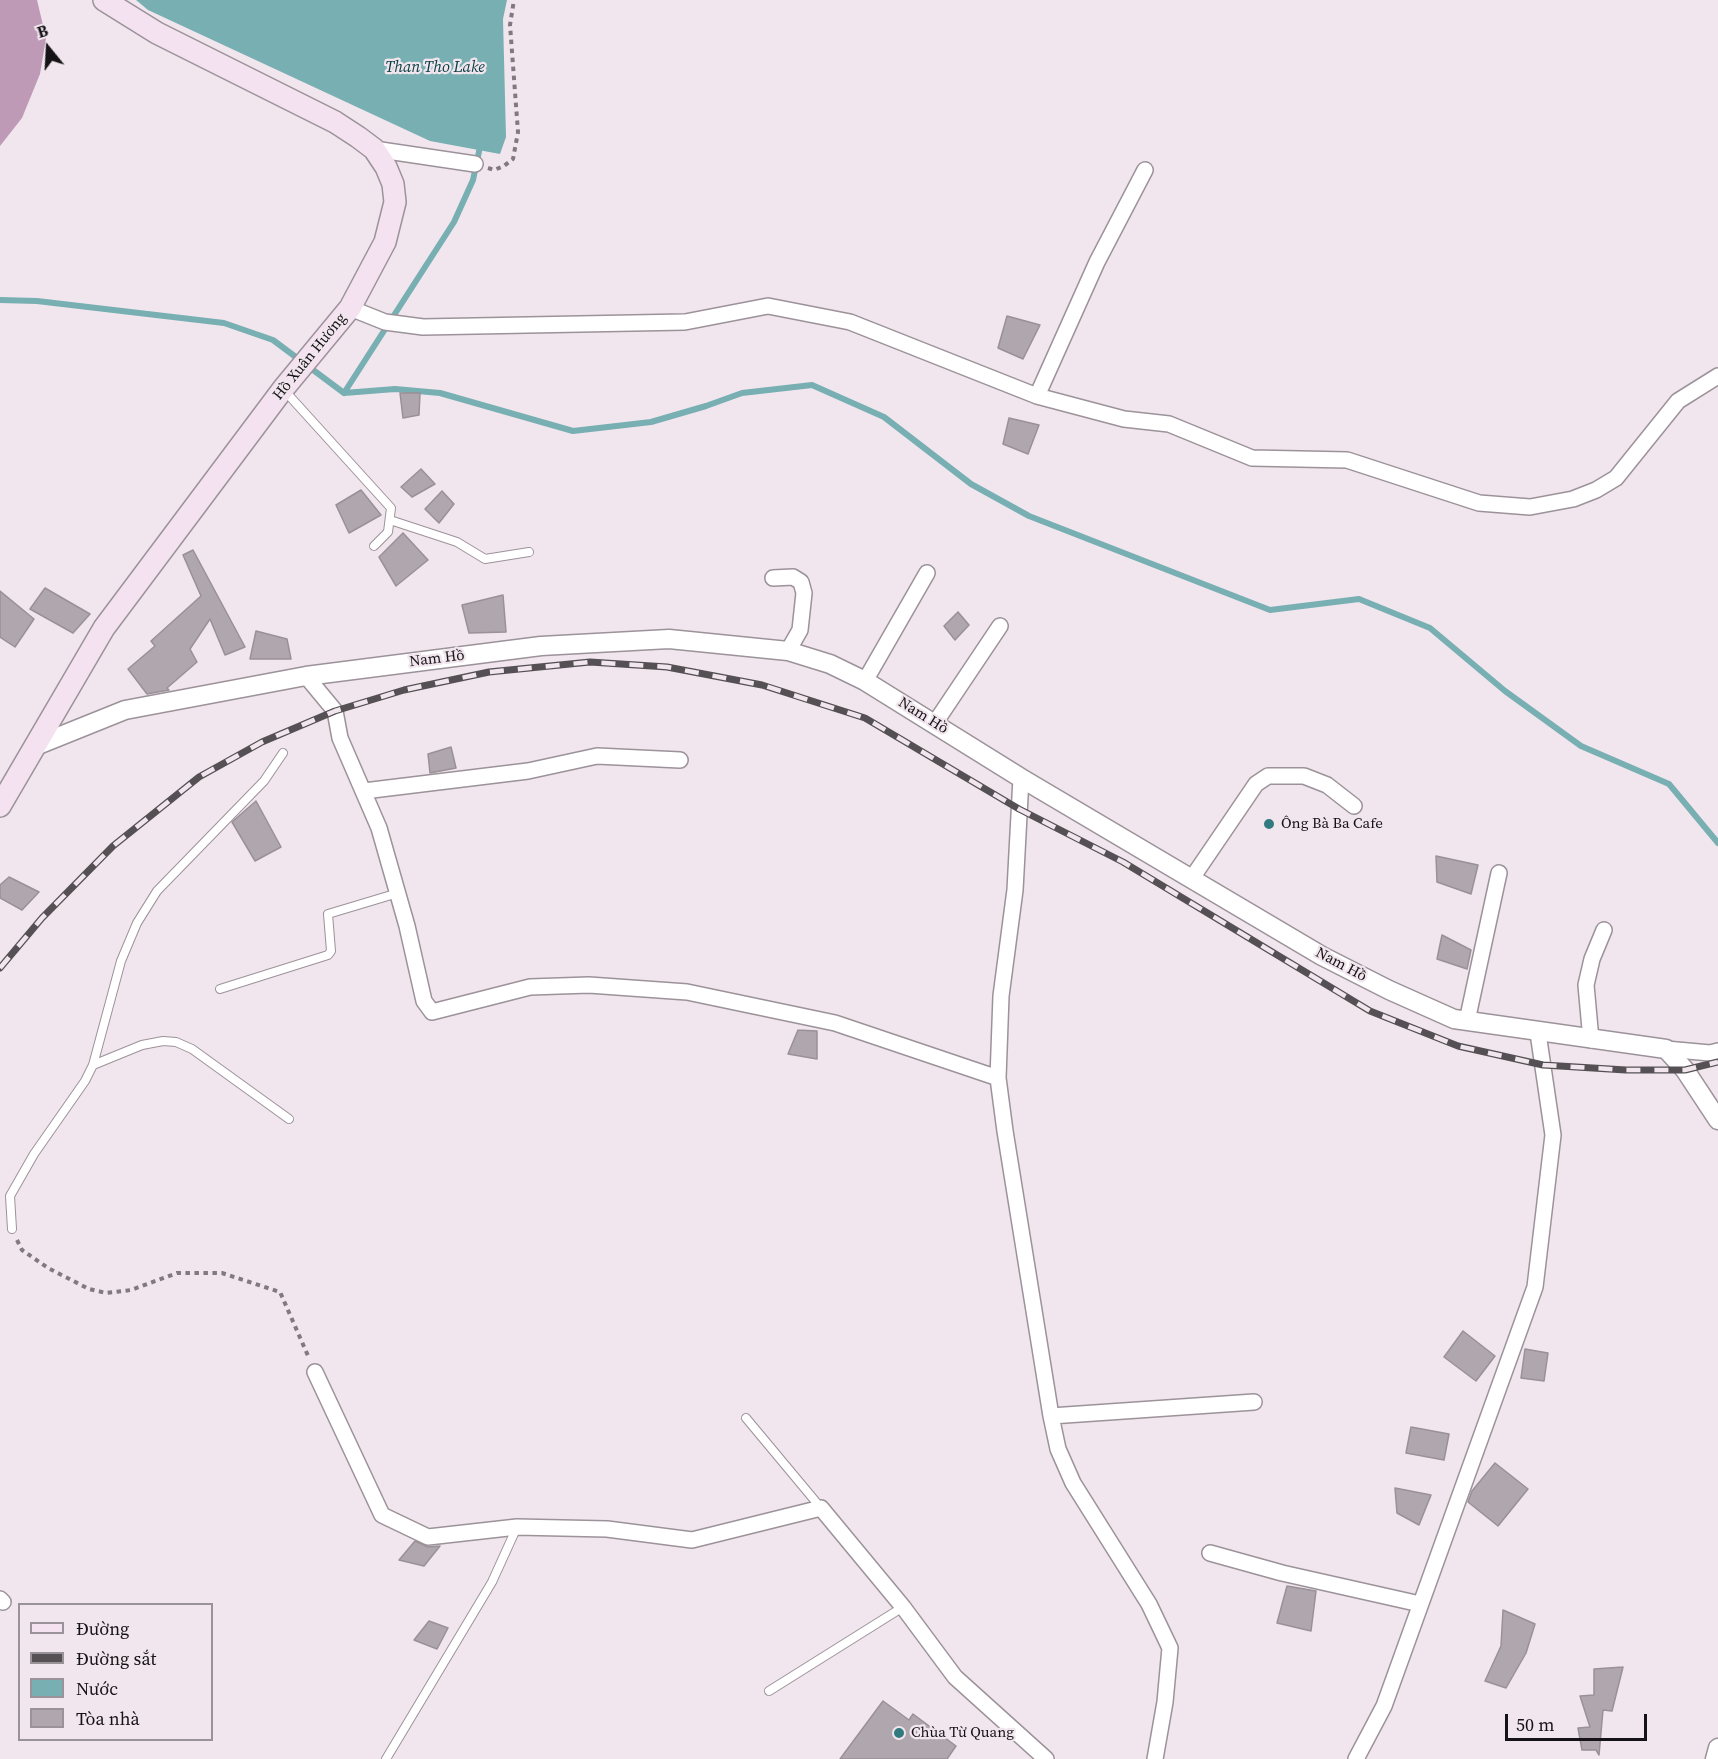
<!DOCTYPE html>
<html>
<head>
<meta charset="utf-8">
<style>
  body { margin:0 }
  #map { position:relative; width:1718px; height:1759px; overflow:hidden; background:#f1e6ee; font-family:"Source Serif 4",serif }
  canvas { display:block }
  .legend { position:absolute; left:18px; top:1603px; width:195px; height:138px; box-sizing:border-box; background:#f1e6ee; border:2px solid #999298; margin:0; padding:8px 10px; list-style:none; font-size:18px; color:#161316 }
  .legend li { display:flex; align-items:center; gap:12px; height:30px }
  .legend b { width:30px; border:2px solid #999298 }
  .north { position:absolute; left:18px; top:18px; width:60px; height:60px; -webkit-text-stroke:4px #f1e6ee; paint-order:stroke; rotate:342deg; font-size:16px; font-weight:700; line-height:24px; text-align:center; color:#161316 }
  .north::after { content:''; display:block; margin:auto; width:21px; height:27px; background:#161316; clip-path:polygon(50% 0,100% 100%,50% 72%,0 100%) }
  .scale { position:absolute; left:1505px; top:1714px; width:142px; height:27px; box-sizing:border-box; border:3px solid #161316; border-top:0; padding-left:8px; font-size:18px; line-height:21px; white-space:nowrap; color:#161316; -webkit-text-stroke:4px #f1e6ee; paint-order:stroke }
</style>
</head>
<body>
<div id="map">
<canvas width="1718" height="1759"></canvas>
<ul class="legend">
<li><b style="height:8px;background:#f4e2f1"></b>Đường</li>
<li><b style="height:8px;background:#555054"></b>Đường sắt</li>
<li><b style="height:16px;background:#78afb2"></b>Nước</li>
<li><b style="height:16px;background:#b0a7ae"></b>Tòa nhà</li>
</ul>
<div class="north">B</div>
<div class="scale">50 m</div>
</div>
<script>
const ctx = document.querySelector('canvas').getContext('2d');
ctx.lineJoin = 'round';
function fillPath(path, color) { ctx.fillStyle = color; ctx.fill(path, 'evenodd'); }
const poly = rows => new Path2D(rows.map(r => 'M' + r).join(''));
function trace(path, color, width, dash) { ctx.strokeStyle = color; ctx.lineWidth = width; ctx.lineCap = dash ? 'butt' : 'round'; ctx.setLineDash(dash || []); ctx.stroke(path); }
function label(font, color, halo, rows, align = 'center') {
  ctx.font = font + ' "Source Serif 4",serif'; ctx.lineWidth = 4.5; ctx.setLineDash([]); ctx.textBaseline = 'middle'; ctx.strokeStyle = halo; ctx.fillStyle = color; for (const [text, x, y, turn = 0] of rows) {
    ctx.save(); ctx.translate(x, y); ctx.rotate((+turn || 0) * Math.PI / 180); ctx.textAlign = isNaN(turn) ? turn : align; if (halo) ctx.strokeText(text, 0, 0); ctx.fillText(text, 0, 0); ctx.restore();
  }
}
fillPath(poly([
  [0,0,37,0,46,38,40,74,22,118,0,146]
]), '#bf9ab6');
fillPath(poly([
  [136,0,507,0,503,19,506,137,500,154,430,141,148,10]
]), '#78afb2');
trace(poly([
  [0,300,37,301,224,323,273,340,344,393,395,389,440,393,573,431,651,422,706,406,742,393,812,385,884,417,971,484,1029,516,1270,610,1359,599,1430,628,1505,691,1581,746,1669,784,1718,843],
  [344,393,454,222,473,180,481,142]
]), '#78afb2', 6);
const building = poly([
  [1007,316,1040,325,1023,359,998,348,1007,316],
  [400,393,420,393,419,415,403,418,400,393],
  [1009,418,1039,425,1028,454,1003,444,1009,418],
  [421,469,435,484,412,497,401,487,421,469],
  [361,490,381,515,349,533,336,505,361,490],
  [442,491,454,504,439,523,425,509,442,491],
  [403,533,428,560,396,586,379,557,403,533],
  [193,550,245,647,225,655,210,619,190,649,197,662,167,688,169,690,147,694,128,669,155,646,151,641,201,596,183,555,193,550],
  [45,588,90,614,73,633,30,609,45,588],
  [0,591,34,619,15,647,0,637,0,591],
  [503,595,506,632,469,633,462,605,503,595],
  [958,612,969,625,955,640,944,626,958,612],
  [256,631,287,639,291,659,250,659,256,631],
  [451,747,456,768,430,773,428,754,451,747],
  [256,801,281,847,255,861,232,822,256,801],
  [1436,856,1478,865,1471,894,1437,882,1436,856],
  [9,877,39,892,22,910,0,898,0,885,9,877],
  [1442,935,1471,950,1467,969,1437,959,1442,935],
  [798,1030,817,1031,817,1059,788,1054,798,1030],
  [1463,1331,1495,1356,1476,1381,1444,1357,1463,1331],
  [1525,1349,1548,1353,1544,1381,1521,1378,1525,1349],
  [1411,1427,1449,1434,1444,1460,1406,1453,1411,1427],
  [1495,1463,1528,1489,1498,1526,1468,1502,1472,1491,1495,1463],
  [1395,1488,1431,1495,1419,1525,1397,1513,1395,1488],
  [415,1541,428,1547,440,1546,424,1566,399,1560,415,1541],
  [1287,1586,1316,1591,1311,1631,1277,1623,1287,1586],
  [1503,1610,1535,1624,1526,1653,1506,1688,1485,1681,1501,1646,1503,1610],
  [429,1621,448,1628,437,1649,414,1640,429,1621],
  [1623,1667,1612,1711,1603,1710,1599,1755,1596,1750,1582,1750,1578,1728,1590,1727,1580,1696,1594,1695,1594,1669,1623,1667],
  [883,1701,909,1720,913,1714,956,1746,947,1759,840,1759,883,1701]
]);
fillPath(building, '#b0a7ae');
trace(building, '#9a9097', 1.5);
const service = poly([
  [284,390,391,508,388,532,374,546],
  [390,520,457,542,485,559,529,552],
  [220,989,328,955,331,951,328,914,398,893],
  [93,1065,142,1045,163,1041,176,1042,192,1049,289,1119],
  [12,1229,10,1196,34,1154,85,1081,93,1065,121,961,137,923,157,891,264,781,283,753],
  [746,1418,821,1508],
  [769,1691,903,1607],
  [386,1759,492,1582,517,1527]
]);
const minor = poly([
  [374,149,475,164],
  [350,308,385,322,423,327,685,322,768,306,850,322,1037,396,1124,419,1169,424,1252,458,1347,460,1479,503,1530,507,1573,499,1596,490,1616,478,1678,401,1718,376],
  [1037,396,1097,262,1145,170],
  [773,578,793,577,801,582,804,593,800,630,788,651],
  [306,676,335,711,340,738,379,828,407,926,424,1001,432,1012,530,987,589,985,687,992,835,1023,998,1078],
  [865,681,927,573],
  [935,723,1000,626],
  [1021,778,1015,890,1001,996,998,1078,1005,1131,1051,1416,1058,1449,1073,1483,1149,1604,1170,1648,1165,1702,1155,1759],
  [364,791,528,771,597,756,680,760],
  [1192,878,1256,784,1268,776,1304,776,1327,785,1354,806],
  [1467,1021,1499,873],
  [1591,1040,1586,985,1592,959,1604,930],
  [1666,1049,1710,1053,1718,1051],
  [315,1372,382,1515,428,1537,517,1527,607,1529,692,1540,821,1508,903,1607,955,1677,1046,1759],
  [1051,1416,1254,1402],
  [1210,1553,1282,1573,1420,1604],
  [0,1599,3,1602],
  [1356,1759,1384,1706,1535,1287,1553,1135,1538,1033]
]);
const tertiary = poly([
  [38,745,125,710,306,676,541,646,669,639,788,651,830,664,865,681,1021,778,1322,956,1389,990,1454,1019,1666,1049,1685,1070,1718,1120],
  [1715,1759,1718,1748]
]);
const secondary = poly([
  [0,806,104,628,283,389,350,308,385,242,395,202,393,184,386,167,374,149,358,137,335,122,157,33,104,0]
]);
trace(service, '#9c9299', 10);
trace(minor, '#9c9299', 18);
trace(tertiary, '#9c9299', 21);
trace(secondary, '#9c9299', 24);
trace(poly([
  [488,168,494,170,504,166,513,159,518,132,510,25,514,0],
  [17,1240,22,1250,48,1268,89,1289,106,1293,131,1290,177,1273,222,1273,280,1292,309,1358]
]), '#80797e', 4, [4.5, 4.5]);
trace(service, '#fff', 8);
trace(minor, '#fff', 15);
trace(tertiary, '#fff', 18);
trace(secondary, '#f4e2f1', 21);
const rail = poly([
  [0,968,42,918,113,846,199,777,262,742,335,711,404,690,489,672,590,662,667,667,762,685,865,718,1019,809,1123,862,1370,1011,1458,1046,1543,1065,1626,1070,1685,1070,1718,1062]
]);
trace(rail, '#555054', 7);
trace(rail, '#f1e6ee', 4.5, [14]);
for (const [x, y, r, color] of [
  [1269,824,6,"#317a7f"],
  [899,1733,6,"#317a7f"]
]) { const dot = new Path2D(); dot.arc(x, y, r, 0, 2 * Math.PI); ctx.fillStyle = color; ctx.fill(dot); trace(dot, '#f1e6ee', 2); }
label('15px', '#161316', '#f1e6ee', [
  ["Hồ Xuân Hương",310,357,-51],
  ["Nam Hồ",437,659,-7],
  ["Nam Hồ",923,716,32],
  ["Nam Hồ",1341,965,28]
]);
label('15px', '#161316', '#f1e6ee', [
  ["Ông Bà Ba Cafe",1281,824],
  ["Chùa Từ Quang",911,1733]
], 'left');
label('italic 16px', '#063d40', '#f1e6ee', [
  ["Than Tho Lake",435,68]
]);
</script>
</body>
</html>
